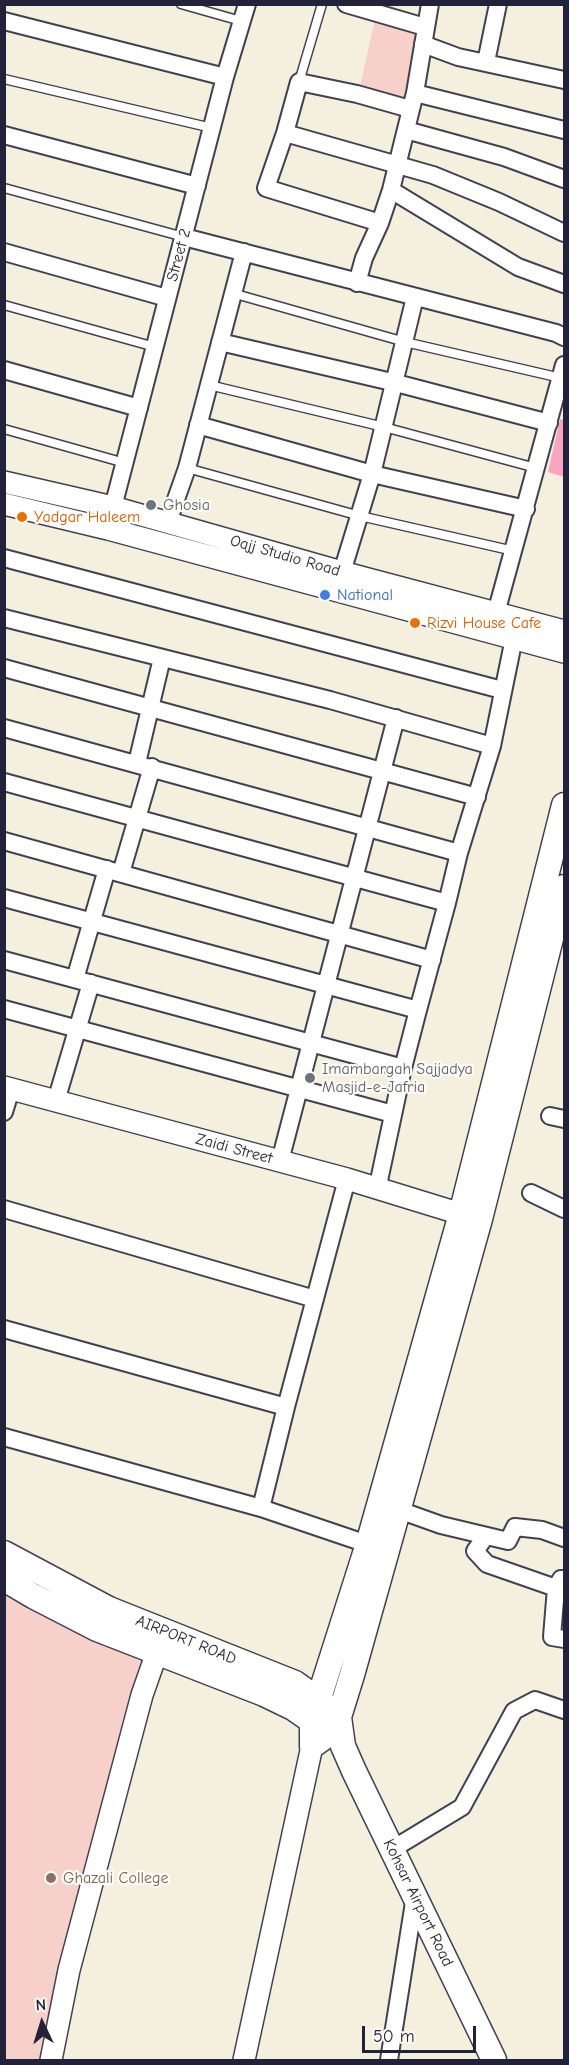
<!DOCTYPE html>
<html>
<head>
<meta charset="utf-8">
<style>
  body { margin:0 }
  #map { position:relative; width:569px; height:2065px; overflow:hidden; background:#f5f0de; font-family:"Comic Neue",sans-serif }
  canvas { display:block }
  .frame { position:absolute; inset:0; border:6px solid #22223b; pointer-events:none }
  .north { position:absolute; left:12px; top:1993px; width:60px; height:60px; -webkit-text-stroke:4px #fdfcf7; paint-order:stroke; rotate:356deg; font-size:16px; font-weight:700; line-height:24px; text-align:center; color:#22223b }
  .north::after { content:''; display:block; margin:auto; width:21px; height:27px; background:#22223b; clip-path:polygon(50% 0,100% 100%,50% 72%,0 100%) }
  .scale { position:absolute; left:362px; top:2026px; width:114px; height:27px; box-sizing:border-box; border:3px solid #22223b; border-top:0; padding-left:8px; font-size:18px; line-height:21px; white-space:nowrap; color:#22223b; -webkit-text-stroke:4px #fdfcf7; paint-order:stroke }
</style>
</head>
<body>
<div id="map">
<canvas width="569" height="2065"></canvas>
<div class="frame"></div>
<div class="north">N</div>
<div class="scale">50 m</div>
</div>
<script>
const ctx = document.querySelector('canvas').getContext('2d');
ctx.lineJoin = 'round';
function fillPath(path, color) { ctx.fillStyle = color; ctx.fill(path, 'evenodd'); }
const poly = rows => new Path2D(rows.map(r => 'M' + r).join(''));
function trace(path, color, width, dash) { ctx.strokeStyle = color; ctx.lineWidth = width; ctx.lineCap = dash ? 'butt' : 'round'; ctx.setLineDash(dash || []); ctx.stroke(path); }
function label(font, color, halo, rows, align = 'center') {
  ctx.font = font + ' "Comic Neue",sans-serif'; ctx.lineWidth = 4.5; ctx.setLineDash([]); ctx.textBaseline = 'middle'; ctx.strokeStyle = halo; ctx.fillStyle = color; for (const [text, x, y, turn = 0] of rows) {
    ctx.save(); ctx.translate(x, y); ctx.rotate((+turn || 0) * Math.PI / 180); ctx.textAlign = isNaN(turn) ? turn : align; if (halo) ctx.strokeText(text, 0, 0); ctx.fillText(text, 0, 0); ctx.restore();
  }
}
fillPath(poly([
  [375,19,420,30,406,100,359,91],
  [4,1579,157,1652,55,2060,5,2060]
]), '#f7d0c9');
fillPath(poly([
  [560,419,564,420,564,477,548,472]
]), '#f8a5c1');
const service = poly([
  [181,4,241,21],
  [4,79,212,128],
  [299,82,322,4],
  [4,188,184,237],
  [232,293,405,342,561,378],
  [4,305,155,347],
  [209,385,384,427,536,468],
  [4,429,125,463],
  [187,468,360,516,514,551]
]);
const minor = poly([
  [346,4,425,27],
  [4,21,225,77],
  [423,44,458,57,564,80],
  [486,62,498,4],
  [415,93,564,130],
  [406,130,504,157,564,179],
  [285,133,433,175,499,202,564,233],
  [4,135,197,186],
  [391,190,518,267,564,284],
  [380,223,266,188,285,133,299,82,357,94,410,109],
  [184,237,556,333,564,337],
  [4,252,167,298],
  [357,283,364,258,380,223,391,190,415,93,430,4],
  [220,342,396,383,549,423],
  [4,370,139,408],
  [198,425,372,474,526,509],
  [113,507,225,77,247,4],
  [168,522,187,468,244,252],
  [4,558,502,690],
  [342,572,372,474,415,297],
  [496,613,564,365],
  [4,618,330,700,492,746],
  [4,668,477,797],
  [4,728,459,853],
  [137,763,162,658],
  [4,782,447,903],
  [4,841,432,960],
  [121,873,152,767],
  [4,898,418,1010],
  [4,960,403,1068],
  [75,979,107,869],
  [4,1009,393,1114],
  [56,1101,91,983],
  [4,1112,11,1089],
  [550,1116,564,1119],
  [280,1161,396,718],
  [377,1190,403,1068,418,1010,447,903,459,853,492,746,514,638],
  [531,1193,564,1209],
  [4,1209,315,1299],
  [4,1329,286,1407,261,1508],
  [286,1407,347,1179],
  [4,1437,261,1508,376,1547],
  [399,1510,441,1525,508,1541,515,1527,542,1530,564,1538],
  [486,1536,475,1551,487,1564,556,1588],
  [564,1579,561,1579,556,1588,552,1637,564,1639],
  [391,1850,462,1807,514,1711,535,1700,564,1710],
  [389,2060,415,1896]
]);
const tertiary = poly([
  [4,482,113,507,342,572,564,631],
  [4,504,108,529,564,652],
  [4,1087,347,1179,461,1214],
  [51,2060,69,1970,142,1695,162,1638],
  [244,2060,312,1746]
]);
const secondary = poly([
  [4,1553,109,1609,295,1683,319,1700,339,1717,343,1746,354,1771,494,2060],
  [4,1579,33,1596,97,1629,264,1694,293,1708,323,1729],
  [312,1746,312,1720,368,1544,461,1214,564,805],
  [312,1746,329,1734,339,1717,352,1675,480,1219,564,887]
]);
trace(service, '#424153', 11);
trace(minor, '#424153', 20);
trace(tertiary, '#424153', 24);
trace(secondary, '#424153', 27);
trace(service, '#fff', 8);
trace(minor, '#fff', 16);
trace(tertiary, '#fff', 21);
trace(secondary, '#fff', 24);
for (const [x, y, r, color] of [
  [151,505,6,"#6b7280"],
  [22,517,6,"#e8710a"],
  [325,595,6,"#3f7fe0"],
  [415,623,6,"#e8710a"],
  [310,1078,6,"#6b7280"],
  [51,1878,6,"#8d6e63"]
]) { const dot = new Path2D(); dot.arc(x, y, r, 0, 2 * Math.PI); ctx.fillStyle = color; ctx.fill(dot); trace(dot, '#fdfcf7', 2); }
label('16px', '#22223b', '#fdfcf7', [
  ["Street 2",179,255,-75],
  ["Oajj Studio Road",285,556,16],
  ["Zaidi Street",234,1149,15],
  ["AIRPORT ROAD",186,1640,22],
  ["Kohsar Airport Road",418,1903,64]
]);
label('16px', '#5b616d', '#fdfcf7', [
  ["Ghosia",163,505],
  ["Imambargah Sajjadya",322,1069],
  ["Masjid-e-Jafria",322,1087]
], 'left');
label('16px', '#c56008', '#fdfcf7', [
  ["Yadgar Haleem",34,517],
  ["Rizvi House Cafe",427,623]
], 'left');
label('16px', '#366cbe', '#fdfcf7', [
  ["National",337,595]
], 'left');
label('16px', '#785e54', '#fdfcf7', [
  ["Ghazali College",63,1878]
], 'left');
</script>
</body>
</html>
